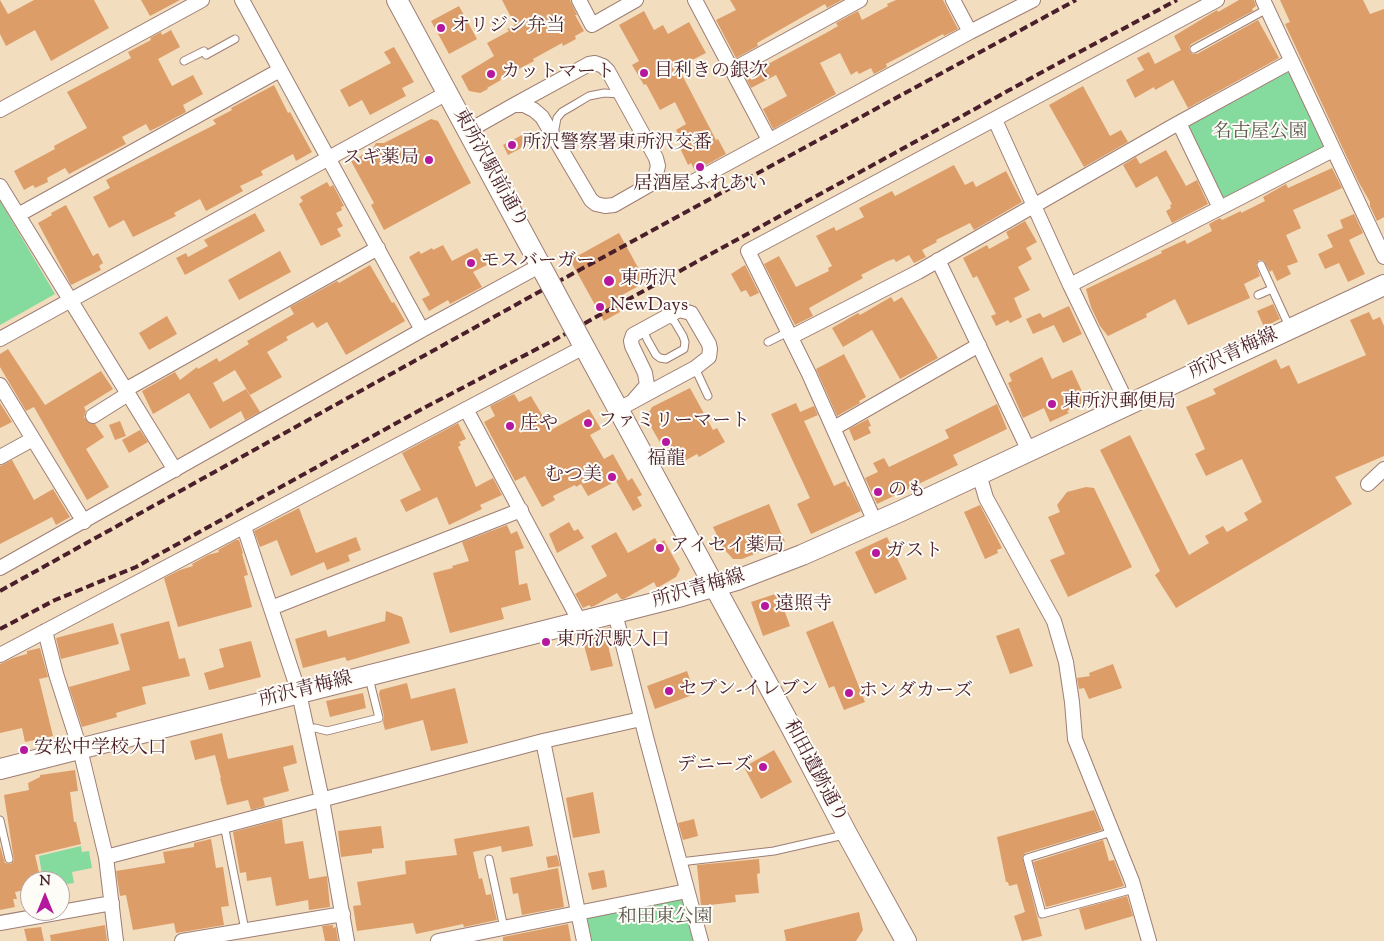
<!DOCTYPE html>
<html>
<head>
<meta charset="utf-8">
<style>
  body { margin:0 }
  #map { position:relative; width:1384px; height:941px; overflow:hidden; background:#f2ddbe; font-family:"Sorts Mill Goudy",serif }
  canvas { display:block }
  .north { position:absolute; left:20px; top:871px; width:50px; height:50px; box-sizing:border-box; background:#fdfcf7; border:1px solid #b5a4a5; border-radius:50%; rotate:0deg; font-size:14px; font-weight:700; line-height:20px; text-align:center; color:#4a1f2b }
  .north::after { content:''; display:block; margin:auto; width:18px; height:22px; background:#b5179e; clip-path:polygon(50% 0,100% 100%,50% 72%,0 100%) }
</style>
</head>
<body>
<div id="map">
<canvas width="1384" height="941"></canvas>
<div class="north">N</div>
</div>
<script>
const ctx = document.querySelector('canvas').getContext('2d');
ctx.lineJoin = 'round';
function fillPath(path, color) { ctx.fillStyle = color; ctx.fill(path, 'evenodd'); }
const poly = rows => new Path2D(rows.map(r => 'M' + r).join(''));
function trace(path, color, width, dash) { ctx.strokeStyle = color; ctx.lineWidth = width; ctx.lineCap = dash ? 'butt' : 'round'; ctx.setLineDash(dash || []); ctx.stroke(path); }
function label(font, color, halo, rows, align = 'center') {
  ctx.font = font + ' "Sorts Mill Goudy","Noto Serif JP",serif'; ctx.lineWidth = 4; ctx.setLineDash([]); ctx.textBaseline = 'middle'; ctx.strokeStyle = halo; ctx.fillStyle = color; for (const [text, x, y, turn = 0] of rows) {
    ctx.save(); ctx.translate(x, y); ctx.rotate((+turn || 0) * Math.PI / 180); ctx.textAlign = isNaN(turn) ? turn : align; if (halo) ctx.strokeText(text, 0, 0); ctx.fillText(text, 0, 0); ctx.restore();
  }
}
fillPath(poly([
  [1283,72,1290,73,1325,144,1323,150,1224,200,1219,199,1186,130,1189,124],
  [0,201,55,294,0,325],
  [81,846,82,852,89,851,92,868,72,872,74,883,60,885,60,881,43,881,39,856],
  [683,894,696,941,588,941,582,914]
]), '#85db9e');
fillPath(poly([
  [0,0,8,14,34,0,94,0,109,28,51,61,35,30,6,46,0,34],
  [141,0,180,0,150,16],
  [502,0,570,0,577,15,575,15,584,31,575,36,576,39,563,46,562,43,533,59,534,61,500,79,501,80,487,88,488,89,480,93,469,91,461,76,494,56,487,43,509,31,507,29,515,25],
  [730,0,842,0,827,8,825,4,757,43,758,46,736,58,716,20,736,10],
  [896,0,943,0,958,29,944,36,943,34,886,64,887,67,874,74,871,68,859,74,857,71,851,75,840,53,820,63,836,94,773,129,763,109,787,96,776,75,751,88,744,74,766,61,768,64,826,33,838,26,836,23,858,11,862,20,888,6,887,4],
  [1239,0,1254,0,1256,6,1252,9,1253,11,1191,44,1189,48,1190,52,1193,54,1197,54,1258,20,1279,58,1188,108,1173,80,1155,90,1154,87,1135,98,1126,80,1144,70,1137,58,1149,52,1155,64,1181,50,1174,36,1217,10,1218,12],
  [1280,0,1363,0,1370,14,1384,9,1384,217,1377,221,1370,206,1370,202,1358,181,1285,24,1290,22],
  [459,6,477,39,449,54,431,21],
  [644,11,654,30,663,25,668,34,689,22,706,53,678,67,716,140,718,139,726,154,695,171,691,163,688,165,679,146,681,138,676,130,686,124,675,102,660,110,646,84,644,85,632,65,639,61,619,25],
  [171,30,180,47,158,59,172,86,193,75,203,94,183,105,186,112,162,125,150,131,146,124,122,137,126,144,69,174,65,168,47,178,48,182,35,188,33,185,24,190,14,171,55,149,54,146,87,128,67,92,131,58,128,52,151,40,150,38,161,32,162,35],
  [394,47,414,82,402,88,406,96,370,115,362,100,349,107,340,90,391,63,384,52],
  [274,85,288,113,290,112,312,152,296,161,293,154,261,171,263,175,240,186,243,191,206,211,200,199,174,213,176,216,133,237,124,220,109,228,93,197,110,188,106,180,216,124,213,120,232,110,231,108],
  [1083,86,1110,136,1121,130,1128,142,1084,167,1049,105],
  [431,119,438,121,471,183,384,230,371,205,374,203,351,161,372,150,376,143,384,143],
  [524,134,529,144,508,155,503,145],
  [1166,150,1186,186,1197,180,1208,204,1172,223,1166,211,1171,208,1170,205,1172,204,1157,176,1136,188,1123,165,1136,157,1140,164],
  [954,165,965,185,973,181,976,187,1006,171,1022,202,974,230,970,223,936,240,937,242,922,250,926,257,914,263,909,255,896,262,894,259,888,261,861,275,863,278,809,308,813,316,795,325,764,264,779,256,796,287,829,271,828,268,832,266,816,236,834,227,836,231,864,217,859,208,892,191,895,196],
  [1332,168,1342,188,1293,210,1301,228,1286,235,1298,262,1287,266,1291,274,1277,281,1272,270,1270,272,1264,261,1259,260,1256,265,1260,276,1244,284,1250,298,1188,325,1175,299,1146,314,1147,317,1108,336,1100,326,1091,307,1086,289,1162,253,1161,251,1185,240,1187,244,1212,231,1209,224,1220,218,1222,220,1241,211,1241,213,1265,201,1263,197,1286,184,1288,188],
  [327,182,330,187,333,185,344,206,341,207,342,210,336,213,343,226,337,229,341,236,321,246,299,204,303,201,300,197],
  [66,205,93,256,98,253,103,263,99,266,101,270,71,285,38,223,52,215,51,213],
  [255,213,265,231,185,275,176,258,186,253,188,257,208,246,204,240],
  [1354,214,1363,233,1349,240,1365,274,1348,282,1339,263,1325,269,1318,254,1333,247,1327,235,1343,228,1340,220],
  [1025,221,1037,242,1026,248,1032,259,1018,267,1030,290,1014,298,1022,317,1010,323,1008,320,996,326,991,316,996,314,977,276,973,278,963,258,987,245,989,249,1009,238,1006,232],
  [619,233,646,282,613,300,620,312,604,321,570,260],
  [443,245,452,261,477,248,487,265,473,272,482,287,450,304,448,300,429,311,422,299,430,295,409,257,419,251,421,254,432,248,433,250],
  [280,251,291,272,239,300,228,280],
  [370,265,392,303,394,302,405,321,346,355,327,322,317,328,313,322,286,337,288,340,267,352,282,377,250,395,235,370,213,383,223,402,246,389,260,412,245,420,241,411,210,429,189,393,153,414,142,391,175,372,180,380,197,367,198,369,217,358,219,362,249,344,247,341,294,314,290,307,337,281,339,283],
  [745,265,759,293,750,297,746,290,741,292,731,274],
  [891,297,894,302,902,297,938,358,900,379,872,330,843,347,832,328,858,313,860,315],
  [1273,304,1280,319,1264,327,1257,311],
  [1069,306,1082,334,1063,343,1054,325,1033,334,1026,319,1040,313,1043,318],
  [1369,312,1373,320,1380,317,1384,326,1384,456,1335,477,1352,504,1176,608,1155,575,1160,571,1100,450,1130,435,1189,555,1209,543,1205,536,1223,526,1227,532,1248,520,1244,513,1262,502,1242,459,1206,476,1195,454,1205,449,1186,407,1216,394,1213,389,1276,359,1281,369,1289,365,1298,384,1366,355,1350,320],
  [167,316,177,334,149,350,139,333],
  [8,349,45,405,101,371,113,389,84,407,86,411,84,417,89,423,95,424,104,437,86,449,109,487,87,500,34,407,26,411,0,367,0,354],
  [844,354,866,397,859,401,860,403,837,416,816,369],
  [1042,357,1052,379,1072,370,1087,402,1067,411,1069,413,1050,422,1044,408,1023,418,1008,383,1012,381,1009,374],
  [690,388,713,430,717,428,725,442,699,457,697,454,674,467,646,418,652,407],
  [514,394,519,402,531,396,551,430,589,409,601,429,590,435,604,459,613,454,628,481,632,478,642,495,637,497,642,506,633,511,616,481,588,496,581,484,576,487,575,485,553,496,555,500,542,507,525,476,515,481,484,422,495,416,490,406],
  [0,403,12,422,0,428],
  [796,403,800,412,814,406,818,415,804,421,834,486,845,481,848,487,849,486,861,511,811,534,797,504,810,498,771,414],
  [997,404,1007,429,953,455,958,465,877,504,865,478,878,472,873,463,884,458,889,467,949,438,945,430],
  [868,419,871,426,868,427,871,433,854,441,849,429],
  [120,421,126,436,115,440,109,425],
  [458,423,466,439,459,442,461,445,458,447,476,487,493,478,502,495,480,505,482,509,449,525,437,497,406,512,400,500,421,490,402,453],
  [140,430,148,442,129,453,122,440],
  [12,460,34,500,53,489,70,517,56,525,52,517,0,544,0,466],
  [1086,487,1094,488,1132,567,1068,597,1050,560,1065,554,1048,517,1060,512,1057,505,1067,492],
  [769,504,785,542,742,559,733,559,723,548,713,527],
  [980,505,1002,548,997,550,998,553,985,559,964,512],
  [299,508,316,553,356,537,361,550,348,555,350,561,327,570,324,562,291,576,277,540,260,547,254,531],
  [569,522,574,531,578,529,584,538,557,553,549,534],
  [507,525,511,534,517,531,524,548,515,551,519,585,527,583,531,600,501,608,504,619,450,633,433,573,453,568,452,566,469,561,462,542],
  [616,532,628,553,655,538,658,544,664,540,680,569,676,577,657,588,654,582,624,599,621,599,617,593,594,606,591,607,589,605,583,608,575,594,607,576,591,546],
  [887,537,907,579,875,594,855,552],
  [236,540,239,540,243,553,242,554,248,575,244,576,252,607,178,627,164,578,180,570,193,566,192,564,208,555,219,552,218,550],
  [778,593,790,626,763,636,751,602],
  [386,611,402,617,410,643,347,661,345,657,303,668,295,639,326,630,328,637,385,621],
  [169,621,179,659,185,658,190,676,142,687,146,704,116,713,117,717,82,727,69,687,130,670,120,634],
  [833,621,865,702,844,710,834,686,829,688,806,632],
  [113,623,119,644,61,659,56,638],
  [610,627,612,637,609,638,610,644,608,645,613,666,591,671,581,634],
  [1019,628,1033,666,1010,674,996,636],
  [251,641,261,677,209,690,204,673,224,667,219,649],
  [40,648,48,677,39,679,53,736,25,742,22,728,0,733,0,664,13,658,27,654,27,651],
  [1113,664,1122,688,1089,699,1084,688,1079,689,1077,678,1090,676,1089,673],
  [687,671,695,694,655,709,647,686],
  [407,683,411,699,455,688,468,743,431,751,423,720,385,730,383,722,384,717,379,694,380,690],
  [363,693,366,708,330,717,326,701],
  [222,733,228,759,293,745,297,763,283,767,289,791,263,798,265,806,251,810,248,800,227,805,220,778,221,778,215,755,195,760,190,741],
  [774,750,792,782,761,799,744,767],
  [75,770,78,791,70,792,74,822,76,822,81,844,35,855,41,881,30,881,30,889,15,892,17,899,13,899,15,907,0,910,0,846,5,863,11,864,14,860,4,795,29,790,28,783,40,777,40,775],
  [593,792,600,833,573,838,566,798],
  [1094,810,1102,830,1025,853,1022,856,1042,936,1022,941,1014,916,1025,912,1017,884,1009,886,1008,882,1006,882,997,837],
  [282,819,285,844,303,841,309,879,327,876,330,907,309,910,308,900,276,906,271,877,247,881,246,872,240,873,233,832],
  [694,819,698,836,683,840,678,823],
  [381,826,384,848,372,849,372,853,341,857,338,831],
  [529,826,533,846,502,852,501,846,473,852,479,879,482,878,486,895,491,894,497,920,464,927,463,924,416,934,413,923,357,931,353,906,361,905,357,882,406,874,405,861,457,855,454,839],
  [211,839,216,868,223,867,229,906,221,907,224,925,176,933,174,923,133,930,126,895,120,896,116,871,165,863,163,852,194,847,194,843],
  [1103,840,1109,861,1114,860,1124,886,1046,907,1033,862],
  [557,855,560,866,548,868,546,857],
  [759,859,760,873,757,874,759,893,735,895,736,902,701,906,697,865],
  [558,868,564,907,522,915,518,893,513,894,510,878],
  [604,870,607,887,592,890,588,873],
  [1127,896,1133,916,1085,930,1079,909],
  [859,912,863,930,856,941,786,941,784,930],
  [568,924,571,941,503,941,503,937],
  [105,925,107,941,51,941,50,935],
  [333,925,333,928,336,927,338,941,325,941,322,926],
  [41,927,44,941,27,941,24,929]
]), '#dd9d69');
const lane = poly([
  [1194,49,1267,9],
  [206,55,235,39],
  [184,61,204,51],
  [554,134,557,118,562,112,574,105,589,96,604,93,620,94],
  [1261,265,1289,326],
  [1258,295,1272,289],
  [647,327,645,334,647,339,656,355,660,358,666,359,684,349,685,342,683,336,674,321,665,317],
  [768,342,788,332],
  [695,368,708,396],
  [307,729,315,728,327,731,379,718,369,678],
  [0,820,9,859],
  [224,825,245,930],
  [1112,832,1027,858,1042,914,1134,889],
  [489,859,504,928],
  [680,862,774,851,844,835]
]);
const street = poly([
  [242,0,422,330],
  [579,0,592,25,636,0],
  [695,0,769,140],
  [953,0,970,32],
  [1263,0,1384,257],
  [732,70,860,0],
  [0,110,202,0],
  [995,120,1070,285,1128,405],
  [1179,123,1220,208],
  [468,131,514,105,589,64,595,63,603,66,608,71,656,158,658,166,655,178,649,185,614,205,605,206,596,204,591,200,542,117,534,110,524,105,514,105],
  [691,183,970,32,1033,0],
  [0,186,175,470],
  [18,215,280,70],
  [938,260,1029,451],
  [1070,285,1333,150],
  [791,337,918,272,1175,125,1292,61],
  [0,339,447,93],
  [0,385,84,522],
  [125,390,378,248],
  [466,409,580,622],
  [619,409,654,390,695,368,709,357,710,349,709,344,691,313,679,310,633,335,631,341,632,346,645,373,647,385,633,401],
  [93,416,128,394],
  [834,428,979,345],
  [0,457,33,439],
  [979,474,986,498,1054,621,1066,662,1072,702,1075,739,1132,881,1149,941],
  [1368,484,1384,469],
  [875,522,809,374,748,251,1217,0],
  [244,527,299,693,322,800,347,941],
  [0,568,422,330,541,265],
  [271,608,521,510],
  [615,613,646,737,701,941],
  [45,631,56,674,80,749,106,857,116,941],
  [0,655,584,347],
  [543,741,584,941],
  [106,857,543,741,641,719],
  [0,923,112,903],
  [182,941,343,914],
  [438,941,687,891]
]);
const secondary = poly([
  [397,0,545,274],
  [580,339,791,727,847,834,906,941],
  [0,769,682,596,737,580,802,555,901,511,1384,285]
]);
trace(lane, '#9e7e74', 9);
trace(street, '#9e7e74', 16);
trace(secondary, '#9e7e74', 22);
trace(lane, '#fff', 7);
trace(street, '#fff', 14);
trace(secondary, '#fff', 20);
trace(poly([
  [0,591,528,298,1076,0],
  [0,629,55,600,136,567,420,410,556,339,1055,65,1177,0]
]), '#4a1f2b', 4, [8, 4]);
const secondaryBridge = poly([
  [545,274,580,339]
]);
trace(secondaryBridge, '#9e7e74', 22, []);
trace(secondaryBridge, '#fff', 20);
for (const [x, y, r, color] of [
  [441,28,5,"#b5179e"],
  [644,73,5,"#b5179e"],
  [491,74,5,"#b5179e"],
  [512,145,5,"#b5179e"],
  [429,160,5,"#b5179e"],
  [700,167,5,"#b5179e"],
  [471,263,5,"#b5179e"],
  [609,281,6,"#b5179e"],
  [600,307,5,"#b5179e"],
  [1052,404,5,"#b5179e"],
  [588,423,5,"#b5179e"],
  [510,426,5,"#b5179e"],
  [666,442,5,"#b5179e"],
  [612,477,5,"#b5179e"],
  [878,492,5,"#b5179e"],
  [660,548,5,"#b5179e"],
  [876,553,5,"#b5179e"],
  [765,606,5,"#b5179e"],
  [546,642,5,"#b5179e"],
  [669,691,5,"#b5179e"],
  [849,693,5,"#b5179e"],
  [24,750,5,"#b5179e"],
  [763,767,5,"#b5179e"]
]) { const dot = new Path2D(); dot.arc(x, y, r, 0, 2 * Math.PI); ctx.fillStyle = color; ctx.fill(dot); trace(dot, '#fdfcf7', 2); }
label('19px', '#4a1f2b', '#fdfcf7', [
  ["オリジン弁当",451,28],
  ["目利きの銀次",654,73],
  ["カットマート",501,74],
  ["所沢警察署東所沢交番",522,145],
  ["スギ薬局",419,160,"right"],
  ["居酒屋ふれあい",700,186,"center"],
  ["モスバーガー",481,263],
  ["東所沢",620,281],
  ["NewDays",610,307],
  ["東所沢郵便局",1062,404],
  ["ファミリーマート",598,423],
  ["庄や",520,426],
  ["福龍",666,461,"center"],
  ["むつ美",602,477,"right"],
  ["のも",888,492],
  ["アイセイ薬局",670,548],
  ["ガスト",886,553],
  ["遠照寺",775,606],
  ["東所沢駅入口",556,642],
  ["セブン-イレブン",679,691],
  ["ホンダカーズ",859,693],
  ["安松中学校入口",34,750],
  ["デニーズ",753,767,"right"]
], 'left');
label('19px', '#5c574e', '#fdfcf7', [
  ["名古屋公園",1260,134],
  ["和田東公園",665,919]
]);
label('19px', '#4a1f2b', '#fdfcf7', [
  ["東所沢駅前通り",489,169,61],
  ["所沢青梅線",1234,355,-25],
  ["所沢青梅線",699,590,-16],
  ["所沢青梅線",306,691,-14],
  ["和田遺跡通り",814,772,62]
]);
</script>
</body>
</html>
